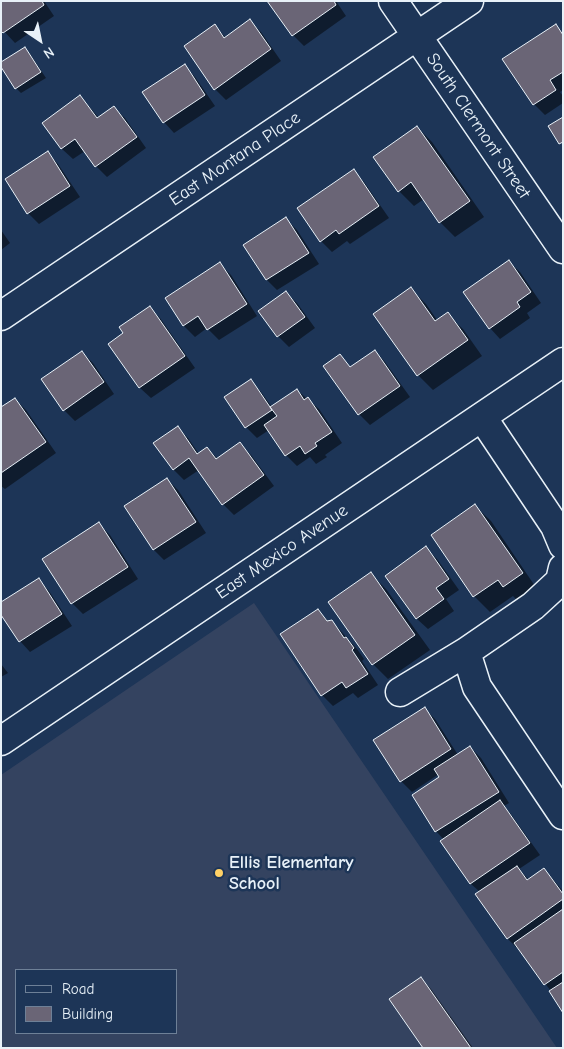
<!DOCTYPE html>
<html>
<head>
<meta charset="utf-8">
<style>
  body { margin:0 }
  #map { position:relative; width:564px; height:1049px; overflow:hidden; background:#1d3557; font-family:"Comic Neue",sans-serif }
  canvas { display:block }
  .frame { position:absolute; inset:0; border:2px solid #e8f1f8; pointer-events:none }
  .legend { position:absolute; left:15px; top:969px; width:162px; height:65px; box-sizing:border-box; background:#1d3557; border:1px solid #6e8097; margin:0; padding:6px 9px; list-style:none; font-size:15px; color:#e8f1f8 }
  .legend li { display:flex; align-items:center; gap:10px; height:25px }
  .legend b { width:25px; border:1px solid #6e8097 }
  .north { position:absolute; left:15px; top:15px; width:50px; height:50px; -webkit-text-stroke:4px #1d3557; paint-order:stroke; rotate:146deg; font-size:14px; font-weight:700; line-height:20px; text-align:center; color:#e8f1f8 }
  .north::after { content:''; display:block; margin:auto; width:18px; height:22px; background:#e8f1f8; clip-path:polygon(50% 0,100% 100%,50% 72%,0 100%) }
</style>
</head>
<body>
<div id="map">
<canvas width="564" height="1049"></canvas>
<div class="frame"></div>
<ul class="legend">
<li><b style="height:6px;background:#1d3557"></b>Road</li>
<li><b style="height:14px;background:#6a6576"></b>Building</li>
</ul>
<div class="north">N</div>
</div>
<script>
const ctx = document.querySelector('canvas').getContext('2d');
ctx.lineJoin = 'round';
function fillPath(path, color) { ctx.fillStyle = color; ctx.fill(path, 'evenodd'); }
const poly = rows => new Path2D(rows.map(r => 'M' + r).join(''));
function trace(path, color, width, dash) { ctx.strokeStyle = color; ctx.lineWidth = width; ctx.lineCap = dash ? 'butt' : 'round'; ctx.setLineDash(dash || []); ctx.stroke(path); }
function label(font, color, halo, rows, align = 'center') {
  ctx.font = font + ' "Comic Neue",sans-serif'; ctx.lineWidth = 5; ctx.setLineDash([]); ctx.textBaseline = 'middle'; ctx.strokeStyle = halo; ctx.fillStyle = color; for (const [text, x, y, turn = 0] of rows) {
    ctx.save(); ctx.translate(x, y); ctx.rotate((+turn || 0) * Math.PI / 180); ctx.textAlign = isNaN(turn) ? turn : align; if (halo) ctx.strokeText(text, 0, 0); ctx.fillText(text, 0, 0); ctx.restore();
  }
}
fillPath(poly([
  [254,603,557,1048,1,1048,1,775],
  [16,970,176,970,176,1033,16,1033]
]), '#344360');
fillPath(poly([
  [1,1,44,1,54,16,15,43,1,28],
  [269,1,336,1,346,16,304,46,293,35],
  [250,21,261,32,281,61,226,100,215,89,215,26,226,38],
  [555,26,563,33,563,90,560,92,563,96,563,103,545,115,534,104],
  [25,49,30,54,46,78,21,93,16,88],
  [185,66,195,77,215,106,174,133,164,122],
  [80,96,99,118,114,108,125,118,146,148,107,177,96,166,85,151,73,159,62,149,44,123],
  [417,127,432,142,484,217,455,237,440,222,424,199,414,206,399,191],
  [48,153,58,164,80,197,39,224,28,213],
  [353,171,364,182,389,218,350,244,347,241,332,252,321,241],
  [286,219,297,230,319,264,277,290,267,280],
  [1,230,10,243,1,250],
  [509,262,520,272,541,303,527,313,530,318,500,339,490,328],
  [220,264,231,275,257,316,219,340,207,328,195,337,184,326,166,298],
  [411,289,426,304,437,320,447,314,463,329,482,356,433,390,418,375],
  [286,293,297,303,315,328,289,347,278,336],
  [149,307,160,318,195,368,151,398,140,388,110,344,125,334],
  [375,351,385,362,410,397,370,425,359,414,325,366,340,356,351,368],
  [82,352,93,363,114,394,75,421,64,410],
  [251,381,261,392,272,407,297,390,319,409,342,443,325,455,327,457,316,464,310,457,297,466,286,455,269,430,257,438,246,427,226,397],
  [15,399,26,410,56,453,5,489,1,486,1,409],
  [178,428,188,438,199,454,207,448,218,459,240,444,251,455,274,486,234,515,223,504,199,470,184,480,173,469],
  [167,479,178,490,206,533,164,560,154,550],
  [475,506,491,521,537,589,519,602,513,596,490,612,474,596,432,535],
  [99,524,110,535,138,579,83,614,72,603],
  [426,548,437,559,459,590,446,599,454,611,428,629,417,619,387,576],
  [371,574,386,589,430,650,388,679,373,664],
  [39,580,49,591,72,626,30,652,20,641],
  [318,611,329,622,332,621,357,649,364,659,362,661,378,685,358,698,353,693,333,706,322,695],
  [1,664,8,673,1,677],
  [424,708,435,719,458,755,470,747,481,758,509,803,504,806,510,813,540,855,519,869,529,880,544,869,563,891,563,1011,551,991,518,949,507,938,480,892,471,884,442,841,444,840,436,831,441,778,439,774,412,792,401,781],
  [421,978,431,989,473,1048,425,1048]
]), '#0007');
const building = poly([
  [1,1,42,1,44,5,3,33,1,31,1,1],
  [267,1,334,1,336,5,292,36,267,1],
  [250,19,271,49,214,90,184,46,215,24,224,38,250,19],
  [556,24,563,35,563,72,550,80,556,90,533,105,502,59,556,24],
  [25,47,41,72,15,89,1,67,1,62,25,47],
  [185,64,205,95,163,123,142,92,185,64],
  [80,95,97,118,114,106,137,137,95,167,75,139,61,149,42,123,80,95],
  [563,117,563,142,559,144,548,126,563,117],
  [417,126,470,201,439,223,411,182,398,192,373,157,417,126],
  [48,151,70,186,27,214,5,179,48,151],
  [354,169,379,206,339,234,336,230,320,242,297,208,354,169],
  [286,217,309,253,266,280,243,245,286,217],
  [509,260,531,292,517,302,520,307,489,329,463,292,509,260],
  [220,262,247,304,207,330,198,316,183,326,165,298,220,262],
  [411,287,435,321,448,312,468,340,417,376,373,314,411,287],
  [286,291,305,317,277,337,258,311,286,291],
  [150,306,185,356,139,388,108,344,123,333,119,327,150,306],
  [375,350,400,386,358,415,323,366,340,354,350,367,375,350],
  [82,351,104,382,63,411,41,379,82,351],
  [251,379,272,410,245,428,224,397,251,379],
  [297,389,304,400,308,397,332,432,315,443,317,446,305,454,300,446,285,456,264,425,277,416,270,407,297,389],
  [15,398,46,442,1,473,1,407,15,398],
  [178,426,197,454,207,447,216,459,240,442,264,475,222,505,189,458,173,470,153,443,178,426],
  [167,478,196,522,153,550,124,506,167,478],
  [475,504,523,573,503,587,498,580,473,597,431,535,475,504],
  [99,522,128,567,71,604,42,559,99,522],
  [426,546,449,579,436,588,444,599,416,619,385,576,426,546],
  [371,572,415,635,372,665,328,602,371,572],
  [39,578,62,614,19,642,1,615,1,602,39,578],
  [318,609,327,621,332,620,344,638,346,637,354,648,352,650,368,674,346,688,342,682,321,696,280,634,318,609],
  [425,707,451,749,400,782,373,740,425,707],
  [470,746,499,792,435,832,412,795,439,777,434,769,470,746],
  [500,800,530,843,470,884,440,841,500,800],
  [517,866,527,880,544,868,563,894,563,899,507,939,475,894,517,866],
  [563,909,563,972,544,985,514,943,563,909],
  [421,977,471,1048,423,1048,389,999,421,977],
  [563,982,563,1013,549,991,563,982]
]);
fillPath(building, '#6a6576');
trace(building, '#e8f1f8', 1);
const minor = poly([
  [393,1,563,249],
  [1,316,469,1],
  [482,417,555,526,563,545],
  [563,568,560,581,533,606,466,652,477,687,563,815],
  [400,692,466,652],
  [1,741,563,362]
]);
trace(minor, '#e8f1f8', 31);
trace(minor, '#1d3557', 28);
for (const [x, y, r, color] of [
  [219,873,5,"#ffd166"]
]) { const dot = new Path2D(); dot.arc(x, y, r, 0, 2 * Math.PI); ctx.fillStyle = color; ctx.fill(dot); trace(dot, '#1d3557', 2); }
label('18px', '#e8f1f8', '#1d3557', [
  ["South Clermont Street",478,126,56],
  ["East Montana Place",235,159,-34],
  ["East Mexico Avenue",282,552,-34]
]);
label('bold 18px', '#e8f1f8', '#1d3557', [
  ["Ellis Elementary",229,863],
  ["School",229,884]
], 'left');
</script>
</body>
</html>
